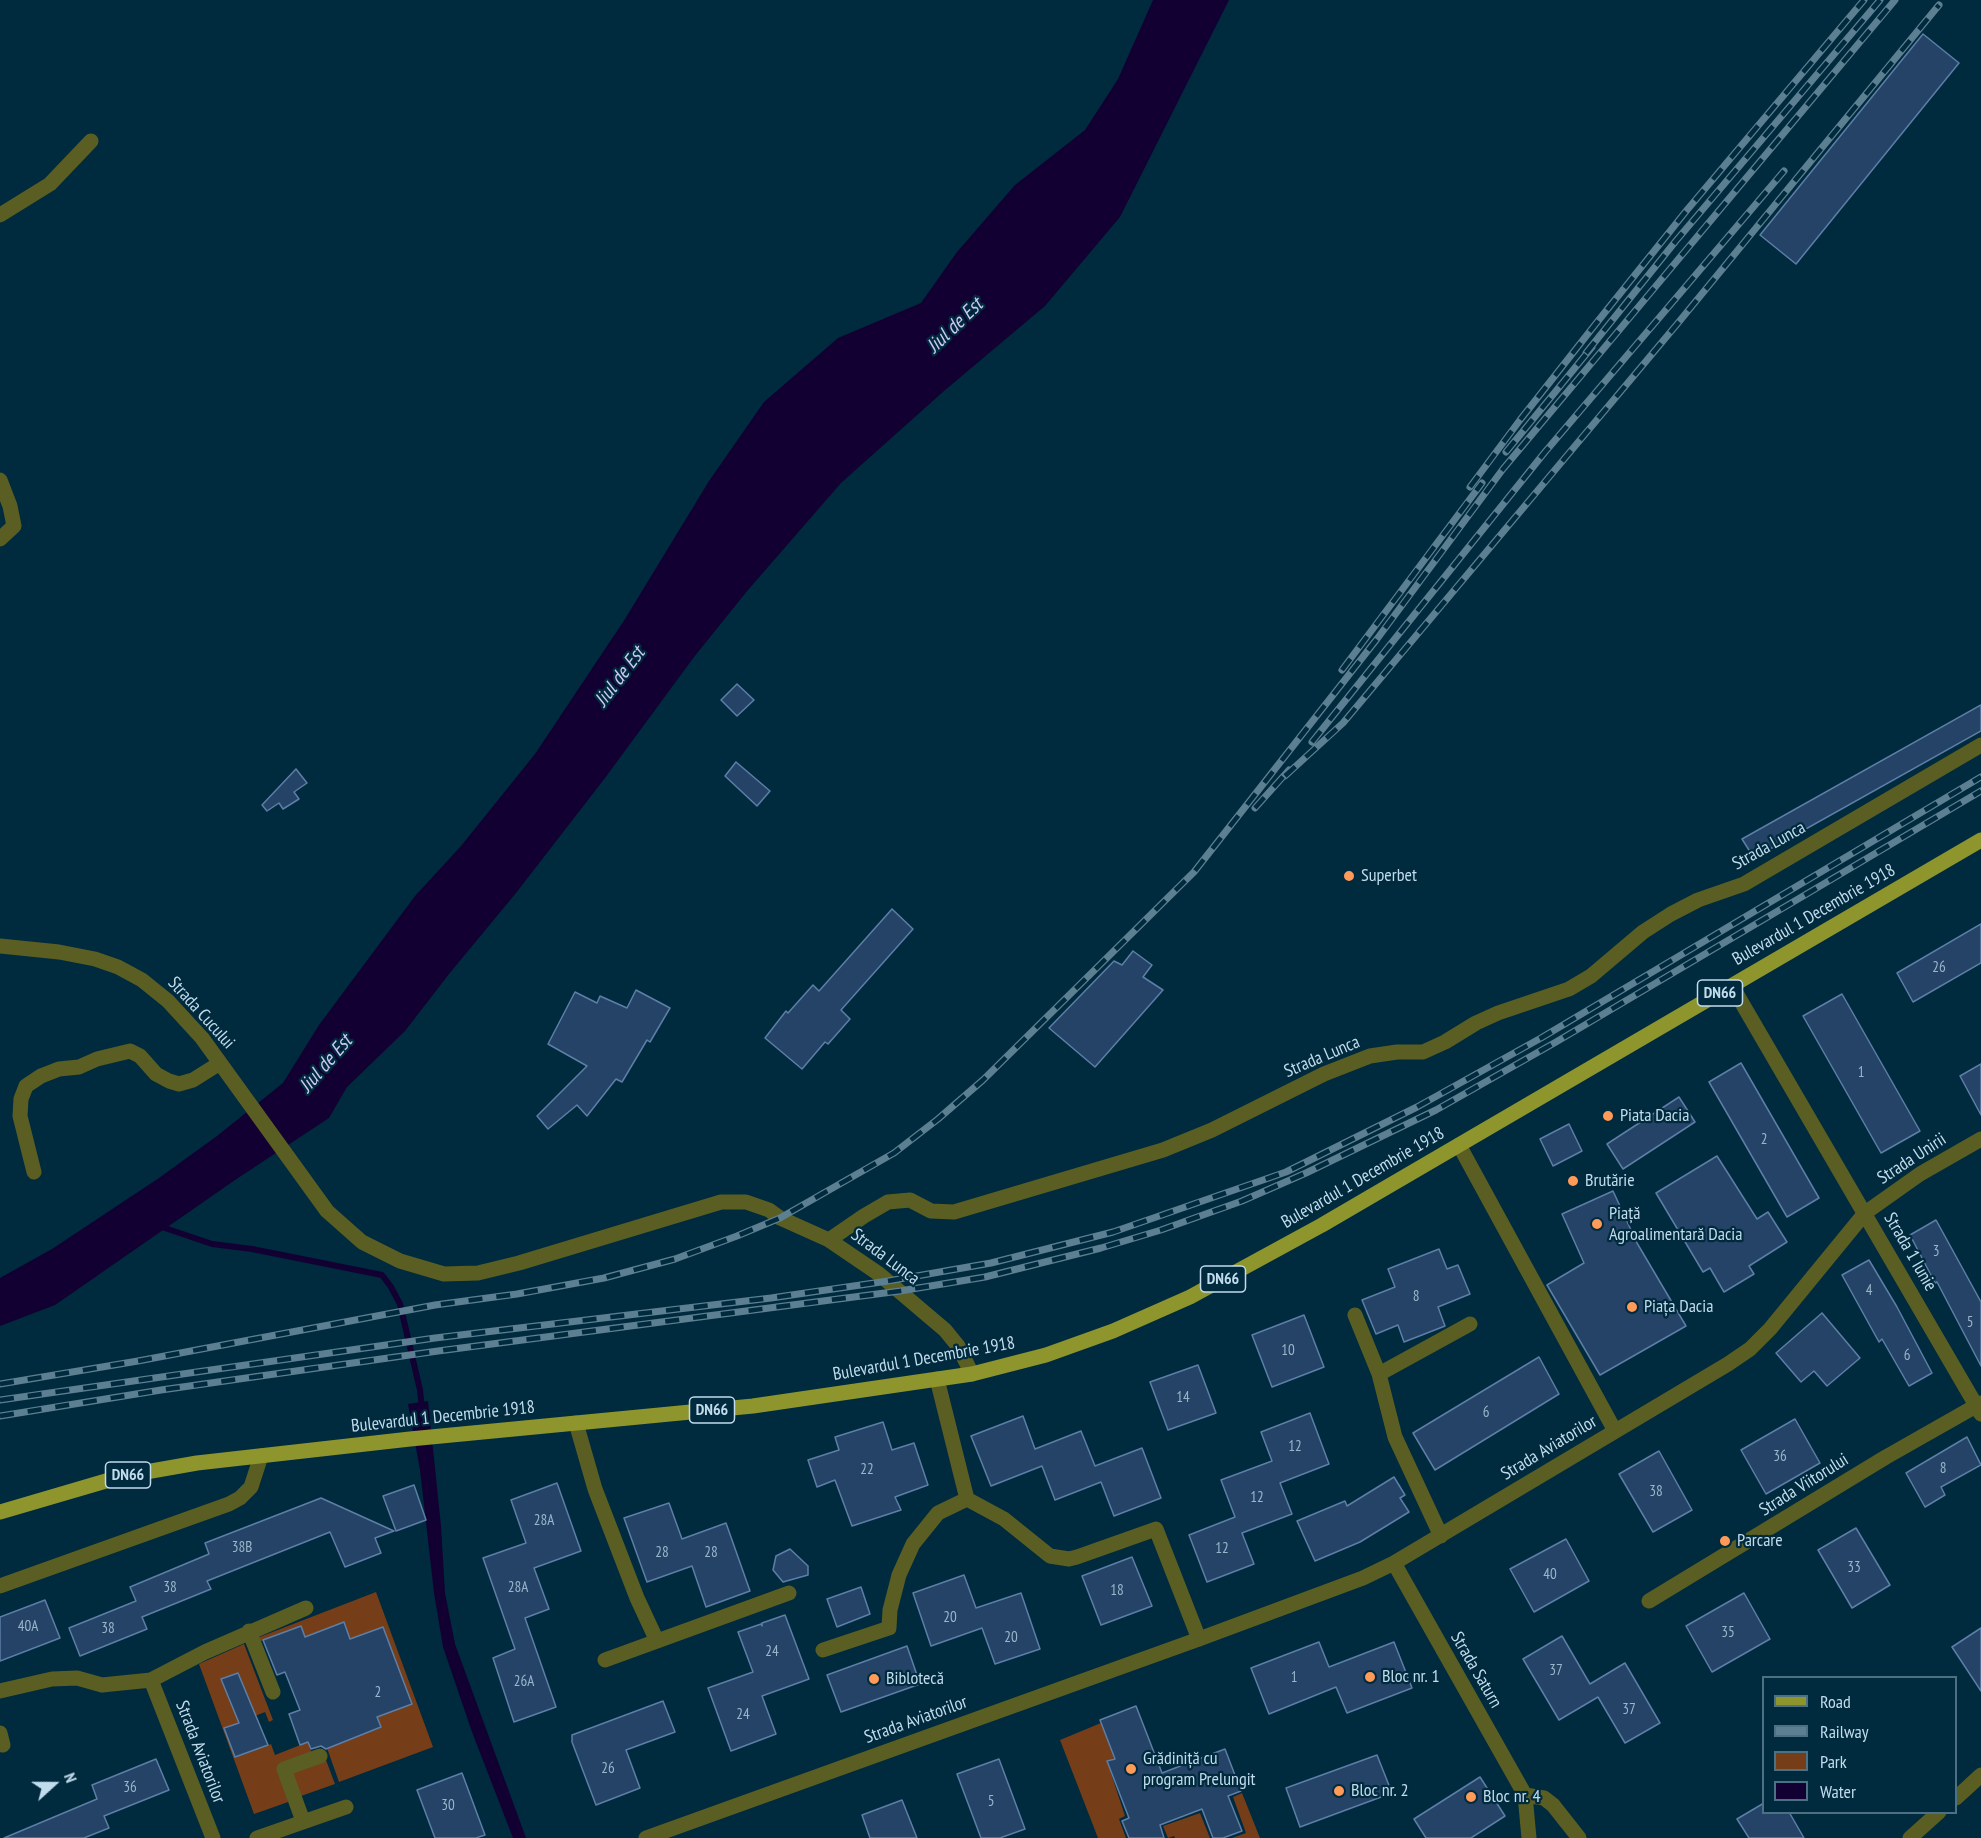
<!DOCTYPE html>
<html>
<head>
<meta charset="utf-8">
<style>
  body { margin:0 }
  #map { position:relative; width:1981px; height:1838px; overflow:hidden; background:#002a3d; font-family:"PT Sans Narrow",sans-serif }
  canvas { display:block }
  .legend { position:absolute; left:1762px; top:1676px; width:195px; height:138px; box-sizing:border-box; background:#002a3d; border:2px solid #4d7183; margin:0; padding:8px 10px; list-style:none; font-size:18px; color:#c1dcec }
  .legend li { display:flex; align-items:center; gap:12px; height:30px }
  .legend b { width:30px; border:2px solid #4d7183 }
  .north { position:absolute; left:24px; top:1754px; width:60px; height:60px; -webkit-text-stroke:4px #002a3d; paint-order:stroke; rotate:69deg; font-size:16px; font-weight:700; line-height:24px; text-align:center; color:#c1dcec }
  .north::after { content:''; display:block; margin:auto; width:21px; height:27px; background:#c1dcec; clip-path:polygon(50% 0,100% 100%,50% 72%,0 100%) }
</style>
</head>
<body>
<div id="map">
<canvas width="1981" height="1838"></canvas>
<ul class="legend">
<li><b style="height:8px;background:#8e952c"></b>Road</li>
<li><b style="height:8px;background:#5c7f91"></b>Railway</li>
<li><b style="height:16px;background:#753e18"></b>Park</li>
<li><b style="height:16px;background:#120033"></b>Water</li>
</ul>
<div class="north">N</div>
</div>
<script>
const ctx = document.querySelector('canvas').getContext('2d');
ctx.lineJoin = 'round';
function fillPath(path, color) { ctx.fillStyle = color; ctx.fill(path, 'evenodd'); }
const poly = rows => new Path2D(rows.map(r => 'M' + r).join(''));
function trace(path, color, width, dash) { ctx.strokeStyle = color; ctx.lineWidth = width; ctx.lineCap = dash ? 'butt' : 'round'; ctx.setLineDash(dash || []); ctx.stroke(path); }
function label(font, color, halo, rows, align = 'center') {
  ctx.font = font + ' "PT Sans Narrow",sans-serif'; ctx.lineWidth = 4.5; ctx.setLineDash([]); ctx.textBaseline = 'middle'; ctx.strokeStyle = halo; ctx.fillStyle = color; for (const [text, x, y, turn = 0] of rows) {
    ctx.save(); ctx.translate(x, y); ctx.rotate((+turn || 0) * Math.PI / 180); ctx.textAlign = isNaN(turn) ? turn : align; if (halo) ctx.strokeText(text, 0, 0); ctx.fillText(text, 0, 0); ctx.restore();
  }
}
fillPath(poly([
  [376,1592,433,1747,339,1782,327,1748,380,1728,377,1717,412,1704,355,1652,344,1622,305,1637,300,1626,261,1641,257,1638],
  [244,1644,273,1720,269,1722,265,1712,225,1728,236,1757,271,1744,275,1755,308,1742,312,1754,280,1766,291,1801,254,1814,199,1664],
  [238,1673,247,1695,222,1679],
  [1101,1723,1114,1758,1107,1761,1125,1816,1119,1819,1126,1838,1098,1838,1060,1740],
  [326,1760,335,1784,301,1796,292,1773],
  [1242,1793,1260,1838,1232,1838,1246,1833,1233,1797],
  [1200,1813,1210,1838,1175,1838,1174,1836,1168,1838,1163,1826]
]), '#753e18');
fillPath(poly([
  [1153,0,1229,0,1120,217,1045,306,944,391,841,483,748,590,694,657,605,778,516,893,449,974,405,1031,347,1087,329,1118,238,1178,55,1305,0,1326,0,1278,52,1249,159,1178,217,1136,283,1083,319,1025,415,896,461,846,535,754,625,619,709,481,764,402,838,338,921,303,957,252,1015,185,1085,130,1118,79],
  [428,1401,441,1526,445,1593,455,1644,526,1838,513,1838,472,1732,443,1647,434,1593,420,1470,408,1404]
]), '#120033');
trace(poly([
  [162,1227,212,1244,252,1249,382,1275,391,1287,400,1304,420,1390,422,1409]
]), '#120033', 6);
const building = poly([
  [1923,34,1959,63,1796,264,1760,235,1923,34],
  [737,684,754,700,737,716,721,700,737,684],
  [1981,705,1981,731,1754,858,1742,839,1981,705],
  [736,762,770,791,757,806,725,776,736,762],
  [296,769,307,783,294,792,299,799,283,809,279,803,267,811,262,805,296,769],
  [892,909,913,929,841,1010,850,1019,828,1044,825,1042,802,1069,765,1038,786,1011,788,1013,813,985,819,991,892,909],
  [1981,924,1981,963,1913,1002,1897,973,1981,924],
  [1133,951,1152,965,1143,977,1163,990,1095,1067,1049,1028,1114,961,1122,965,1133,951],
  [636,990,670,1008,650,1042,647,1040,622,1082,616,1079,587,1116,577,1105,548,1129,537,1116,587,1066,548,1044,575,992,597,1003,600,996,627,1008,636,990],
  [1842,994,1920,1131,1881,1153,1803,1016,1842,994],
  [1741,1063,1819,1198,1787,1217,1709,1082,1741,1063],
  [1981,1064,1981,1115,1960,1076,1981,1064],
  [1679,1097,1695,1122,1623,1169,1607,1144,1679,1097],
  [1569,1124,1582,1151,1553,1166,1540,1139,1569,1124],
  [1717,1156,1757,1219,1768,1212,1787,1242,1749,1266,1754,1274,1724,1292,1710,1268,1703,1272,1656,1193,1717,1156],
  [1613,1191,1637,1243,1686,1326,1600,1375,1547,1285,1584,1263,1562,1214,1613,1191],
  [1936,1220,1981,1302,1981,1366,1937,1282,1935,1283,1910,1235,1936,1220],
  [1439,1249,1447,1269,1458,1265,1470,1294,1438,1307,1445,1326,1404,1342,1398,1325,1376,1334,1362,1300,1395,1287,1388,1269,1439,1249],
  [1869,1260,1897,1307,1932,1373,1909,1386,1882,1339,1879,1342,1842,1275,1869,1260],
  [1822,1313,1860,1358,1827,1386,1814,1371,1801,1382,1776,1353,1822,1313],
  [1304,1315,1324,1367,1272,1387,1252,1335,1304,1315],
  [1539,1357,1559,1394,1435,1470,1413,1433,1539,1357],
  [1198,1365,1216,1413,1168,1430,1150,1382,1198,1365],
  [1310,1413,1329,1464,1280,1483,1292,1514,1242,1533,1254,1564,1207,1582,1189,1535,1235,1517,1221,1480,1272,1461,1261,1432,1310,1413],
  [1023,1416,1035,1449,1081,1431,1095,1466,1142,1448,1161,1498,1114,1516,1101,1482,1055,1500,1042,1466,991,1486,971,1436,1023,1416],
  [1795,1419,1820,1463,1766,1494,1741,1450,1795,1419],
  [883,1422,892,1450,914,1443,928,1485,895,1497,901,1510,852,1526,835,1480,817,1487,808,1460,839,1450,835,1437,883,1422],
  [1967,1437,1981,1465,1941,1487,1945,1495,1925,1507,1906,1473,1967,1437],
  [1659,1451,1692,1510,1653,1532,1619,1474,1659,1451],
  [1394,1477,1405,1495,1400,1498,1409,1512,1360,1542,1315,1561,1297,1521,1345,1501,1347,1506,1394,1477],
  [557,1483,581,1551,534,1568,549,1609,525,1618,556,1707,514,1722,493,1658,515,1649,483,1558,526,1543,511,1500,557,1483],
  [414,1485,426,1520,396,1531,383,1496,414,1485],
  [321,1498,394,1531,375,1538,381,1553,345,1567,330,1532,207,1581,211,1589,142,1617,147,1629,80,1656,69,1628,136,1601,130,1587,209,1554,205,1543,321,1498],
  [669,1503,682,1539,726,1523,750,1591,706,1607,692,1566,647,1582,624,1518,669,1503],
  [1856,1528,1890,1585,1852,1608,1818,1550,1856,1528],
  [1566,1539,1589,1581,1534,1612,1510,1569,1566,1539],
  [790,1549,808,1566,808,1575,783,1582,773,1570,776,1556,790,1549],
  [1132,1557,1152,1606,1101,1625,1082,1576,1132,1557],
  [964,1575,976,1608,1021,1593,1040,1649,995,1664,982,1628,931,1646,913,1593,964,1575],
  [861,1587,870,1614,837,1627,827,1599,861,1587],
  [1744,1593,1770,1639,1712,1672,1686,1626,1744,1593],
  [45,1600,60,1638,0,1661,0,1617,45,1600],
  [785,1615,809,1679,762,1696,776,1734,731,1751,708,1688,753,1672,738,1632,761,1624,762,1626,762,1623,785,1615],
  [344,1622,350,1639,383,1627,412,1704,377,1717,381,1727,326,1749,321,1746,311,1749,308,1742,300,1745,289,1714,300,1710,285,1672,277,1675,263,1640,301,1626,305,1637,344,1622],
  [1981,1628,1981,1691,1952,1647,1981,1628],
  [1562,1636,1590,1684,1625,1663,1660,1723,1625,1743,1598,1697,1559,1720,1523,1659,1562,1636],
  [1319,1642,1329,1667,1394,1642,1412,1688,1347,1713,1336,1687,1269,1714,1251,1668,1319,1642],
  [907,1646,920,1684,841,1712,827,1675,907,1646],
  [238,1673,268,1745,235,1757,224,1728,239,1723,221,1679,238,1673],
  [663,1701,675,1732,626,1750,640,1788,596,1805,572,1742,572,1735,663,1701],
  [1136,1706,1162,1773,1225,1749,1241,1791,1228,1796,1242,1831,1223,1838,1213,1838,1202,1809,1160,1825,1164,1838,1129,1838,1122,1821,1129,1818,1107,1761,1115,1759,1100,1720,1136,1706],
  [1377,1755,1392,1793,1300,1827,1286,1788,1377,1755],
  [156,1759,169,1790,104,1816,109,1828,84,1838,4,1838,97,1799,92,1785,156,1759],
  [999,1759,1025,1829,1000,1838,981,1838,957,1774,999,1759],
  [462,1773,485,1835,476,1838,435,1838,417,1790,462,1773],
  [1480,1777,1505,1816,1471,1838,1426,1838,1414,1819,1480,1777],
  [902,1800,917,1838,870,1838,862,1815,902,1800],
  [1764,1803,1764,1812,1789,1812,1804,1838,1749,1838,1737,1819,1764,1803]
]);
fillPath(building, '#244367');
trace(building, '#5d7fa7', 1.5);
trace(poly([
  [0,215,50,184,91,141],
  [0,480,10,506,14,526,0,539],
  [0,946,59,952,95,959,118,967,142,980,168,1001,202,1038,327,1211,362,1242,400,1261,444,1274,478,1273,519,1263,721,1202,746,1202,769,1210,780,1218,829,1240],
  [1732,986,1981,1414],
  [1459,1145,1615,1431],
  [34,1172,20,1116,21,1099,26,1086,41,1076,59,1069,79,1067,97,1059,130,1051,140,1056,156,1074,169,1081,179,1084,193,1080,220,1063],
  [1355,1315,1379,1374,1470,1324],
  [972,1374,958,1346,945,1330,879,1274,829,1240,864,1216,888,1202,910,1200,931,1211,954,1212,1163,1150,1212,1130,1324,1074,1370,1056,1397,1052,1423,1052,1445,1042,1476,1023,1498,1013,1569,989,1591,976,1643,932,1671,914,1698,900,1744,884,1981,745],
  [1379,1374,1395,1437,1441,1536],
  [937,1379,967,1499,1004,1519,1050,1556,1069,1559,1077,1557,1156,1529,1199,1639],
  [576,1423,595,1489,637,1598,657,1641],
  [1394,1563,1525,1795,1529,1838],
  [0,1586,229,1504,240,1498,251,1487,261,1456],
  [1649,1601,1886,1457,1981,1403],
  [249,1631,273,1692],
  [823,1650,889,1628,890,1610,899,1575,913,1544,938,1513,967,1499],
  [605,1660,789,1593],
  [151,1680,213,1838],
  [0,1691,52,1679,77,1678,102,1685,151,1680,205,1652,306,1608],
  [0,1733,3,1745],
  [1525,1795,1544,1798,1553,1805,1579,1838],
  [1956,1798,1981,1775],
  [303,1821,284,1769,320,1756],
  [257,1838,346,1807],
  [646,1838,1199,1639,1363,1578,1394,1563,1728,1364,1750,1349,1770,1329,1865,1213,1920,1174,1981,1139],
  [1910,1838,1939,1812]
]), '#5a5e22', 15);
trace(poly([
  [0,1512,123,1476,197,1463,410,1439,753,1406,972,1374,1046,1355,1113,1331,1190,1297,1322,1225,1981,840]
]), '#8e952c', 15);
const rail = poly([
  [1586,353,1675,242,1880,0],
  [1506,452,1592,347],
  [1470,487,1520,420,1598,321,1687,210,1864,0],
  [1342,670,1482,483],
  [1312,742,1545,452,1784,171],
  [1285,776,1343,723,1678,323,1939,5],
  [1255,808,1289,770],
  [0,1384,138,1361,435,1305,517,1294,604,1278,675,1259,737,1236,780,1218,894,1153,938,1119,983,1080,1194,872,1377,639,1503,469,1895,0],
  [0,1400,435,1338,771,1298,888,1281,991,1263,1113,1232,1286,1172,1417,1107,1541,1038,1981,777],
  [0,1416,161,1390,438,1351,900,1291,985,1277,1101,1248,1161,1230,1242,1201,1306,1173,1436,1110,1556,1042,1981,791]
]);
trace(rail, '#5c7f91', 7);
trace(rail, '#002a3d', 4.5, [14]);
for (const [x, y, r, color] of [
  [1349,876,6,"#fe9b59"],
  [1608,1116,6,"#fe9b59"],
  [1573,1181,6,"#fe9b59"],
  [1597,1224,6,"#fe9b59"],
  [1632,1307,6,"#fe9b59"],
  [1725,1541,6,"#fe9b59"],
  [1370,1677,6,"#fe9b59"],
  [874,1679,6,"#fe9b59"],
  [1131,1769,6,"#fe9b59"],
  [1339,1791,6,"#fe9b59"],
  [1471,1797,6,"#fe9b59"]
]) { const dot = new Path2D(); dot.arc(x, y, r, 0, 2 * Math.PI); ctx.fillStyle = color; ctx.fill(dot); trace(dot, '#002a3d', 2); }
label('15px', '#9ab6cb', null, [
  ["26",1939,968],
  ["1",1861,1073],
  ["2",1764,1140],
  ["3",1936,1252],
  ["4",1869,1291],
  ["8",1416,1297],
  ["5",1970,1323],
  ["10",1288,1351],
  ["6",1907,1356],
  ["14",1183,1398],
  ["6",1486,1413],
  ["12",1295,1447],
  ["36",1780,1457],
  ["8",1943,1469],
  ["22",867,1470],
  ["38",1656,1492],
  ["12",1257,1498],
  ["28A",544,1521],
  ["38B",242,1548],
  ["12",1222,1549],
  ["28",662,1553],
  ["28",711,1553],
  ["33",1854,1568],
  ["40",1550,1575],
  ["38",170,1588],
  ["28A",518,1588],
  ["18",1117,1591],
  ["20",950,1618],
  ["40A",28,1627],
  ["38",108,1629],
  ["35",1728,1633],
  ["20",1011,1638],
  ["24",772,1652],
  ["37",1556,1671],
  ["1",1294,1678],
  ["26A",524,1682],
  ["2",378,1693],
  ["37",1629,1710],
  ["24",743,1715],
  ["26",608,1769],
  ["36",130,1788],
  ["5",991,1802],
  ["30",448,1806]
]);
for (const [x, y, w] of [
  [1720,993,45],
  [1223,1279,45],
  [712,1410,45],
  [128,1475,45]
]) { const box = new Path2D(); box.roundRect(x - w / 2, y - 13, w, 26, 4.5); ctx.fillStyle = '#002a3d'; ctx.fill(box); trace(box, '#c1dcec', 1.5); }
label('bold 16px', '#c1dcec', null, [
  ["DN66",1720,993],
  ["DN66",1223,1279],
  ["DN66",712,1410],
  ["DN66",128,1475]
]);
label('18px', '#c1dcec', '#002a3d', [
  ["Strada Lunca",1769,846,-29],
  ["Bulevardul 1 Decembrie 1918",1814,915,-30],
  ["Strada Cucului",201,1013,48],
  ["Strada Lunca",1322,1057,-23],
  ["Strada Unirii",1912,1159,-33],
  ["Bulevardul 1 Decembrie 1918",1363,1178,-30],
  ["Strada 1 Iunie",1910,1252,60],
  ["Strada Lunca",885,1257,37],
  ["Bulevardul 1 Decembrie 1918",924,1359,-10],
  ["Bulevardul 1 Decembrie 1918",443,1417,-6],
  ["Strada Aviatorilor",1549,1448,-31],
  ["Strada Viitorului",1804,1485,-32],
  ["Strada Saturn",1476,1670,60],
  ["Strada Aviatorilor",916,1720,-20],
  ["Strada Aviatorilor",200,1752,69]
]);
label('18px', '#c1dcec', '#002a3d', [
  ["Superbet",1361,876],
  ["Piata Dacia",1620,1116],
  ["Brutărie",1585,1181],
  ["Piață",1609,1214],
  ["Agroalimentară Dacia",1609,1235],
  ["Piața Dacia",1644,1307],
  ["Parcare",1737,1541],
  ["Bloc nr. 1",1382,1677],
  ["Biblotecă",886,1679],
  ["Grădiniță cu",1143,1759],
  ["program Prelungit",1143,1780],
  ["Bloc nr. 2",1351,1791],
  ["Bloc nr. 4",1483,1797]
], 'left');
label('italic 20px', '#cfc8f4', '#002a3d', [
  ["Jiul de Est",955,326,-44],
  ["Jiul de Est",620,677,-53],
  ["Jiul de Est",326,1064,-49]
]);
</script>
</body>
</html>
